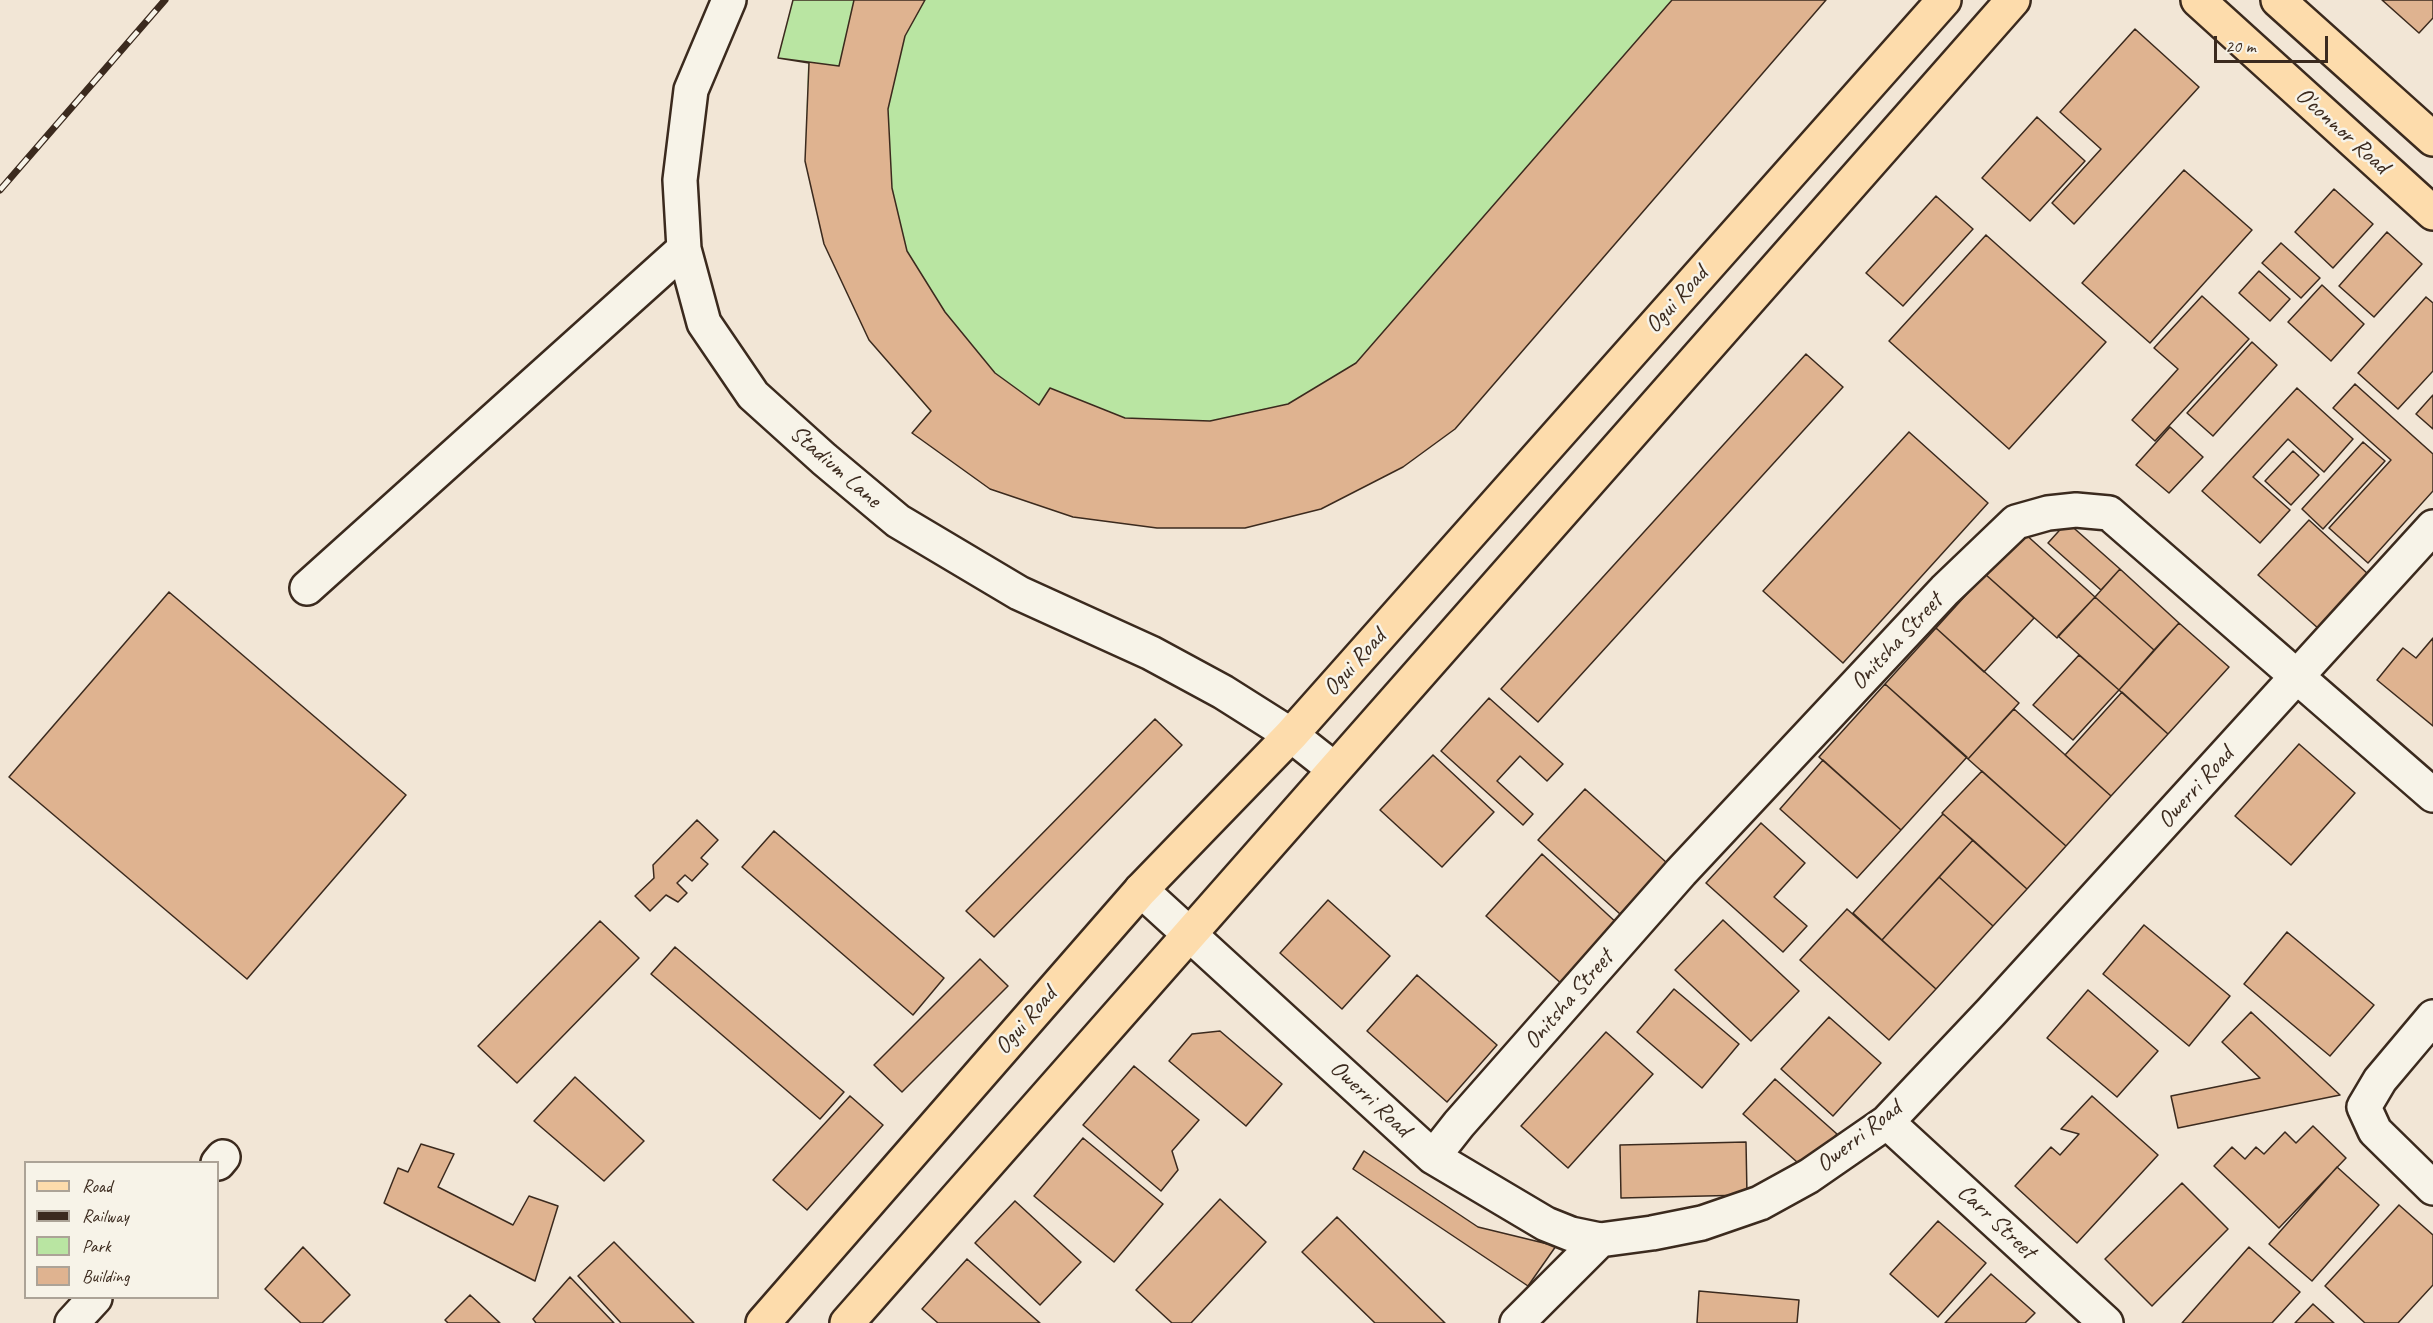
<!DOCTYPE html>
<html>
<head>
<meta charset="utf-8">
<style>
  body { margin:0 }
  #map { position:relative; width:2433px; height:1323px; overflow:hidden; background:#f2e6d6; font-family:Caveat,sans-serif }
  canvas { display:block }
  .legend { position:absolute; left:24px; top:1161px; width:195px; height:138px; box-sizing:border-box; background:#f7f3e8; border:2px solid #aca397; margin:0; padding:8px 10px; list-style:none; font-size:18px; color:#3b2a1e }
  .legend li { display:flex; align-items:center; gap:12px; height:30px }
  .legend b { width:30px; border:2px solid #aca397 }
  .scale { position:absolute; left:2214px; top:36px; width:114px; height:27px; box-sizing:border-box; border:3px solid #3b2a1e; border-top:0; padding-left:8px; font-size:18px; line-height:21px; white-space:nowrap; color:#3b2a1e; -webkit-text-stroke:4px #f7f3e8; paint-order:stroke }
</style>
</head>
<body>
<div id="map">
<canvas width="2433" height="1323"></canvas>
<ul class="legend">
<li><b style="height:8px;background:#fddcac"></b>Road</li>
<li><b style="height:8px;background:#3b2a1e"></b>Railway</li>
<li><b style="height:16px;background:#b9e5a2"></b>Park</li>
<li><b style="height:16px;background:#dfb390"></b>Building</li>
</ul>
<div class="scale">20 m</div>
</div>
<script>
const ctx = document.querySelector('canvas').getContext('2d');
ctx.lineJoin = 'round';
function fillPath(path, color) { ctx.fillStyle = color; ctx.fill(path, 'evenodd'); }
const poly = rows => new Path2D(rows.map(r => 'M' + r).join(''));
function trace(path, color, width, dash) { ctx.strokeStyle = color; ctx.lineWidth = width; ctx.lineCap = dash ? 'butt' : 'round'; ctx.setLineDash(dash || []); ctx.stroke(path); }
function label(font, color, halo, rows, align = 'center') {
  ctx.font = font + ' Caveat,sans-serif'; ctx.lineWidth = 5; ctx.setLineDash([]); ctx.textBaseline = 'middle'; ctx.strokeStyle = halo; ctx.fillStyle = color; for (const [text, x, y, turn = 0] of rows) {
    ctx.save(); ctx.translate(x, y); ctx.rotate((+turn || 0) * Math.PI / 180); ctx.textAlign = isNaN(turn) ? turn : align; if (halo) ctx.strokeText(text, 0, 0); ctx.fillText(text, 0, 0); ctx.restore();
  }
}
fillPath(poly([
  [793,0,1826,0,1455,429,1403,467,1245,528,1157,528,1073,517,990,489,912,433,930,411,869,340,824,244,805,161,808,63,778,58]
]), '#b9e5a2');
const building = poly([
  [793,0,925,0,905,36,888,109,892,188,907,251,945,312,995,373,1039,405,1050,388,1125,418,1210,421,1288,404,1356,363,1672,0,1826,0,1455,429,1403,467,1321,509,1245,528,1157,528,1073,517,990,489,912,433,931,411,869,340,824,244,805,161,809,63,778,58,793,0],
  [793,0,854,0,839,66,778,58,793,0],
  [2382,0,2433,0,2433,18,2419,33,2382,0],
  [2135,29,2199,87,2074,224,2052,203,2101,149,2060,112,2135,29],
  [2037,117,2085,161,2030,221,1982,178,2037,117],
  [2184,170,2252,230,2150,343,2082,283,2184,170],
  [2334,189,2373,224,2333,268,2295,232,2334,189],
  [1936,196,1973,229,1903,306,1866,273,1936,196],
  [2387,232,2422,264,2374,317,2339,286,2387,232],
  [1986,235,2106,342,2009,449,1889,341,1986,235],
  [2281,243,2320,278,2301,298,2262,263,2281,243],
  [2259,271,2290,299,2270,321,2239,293,2259,271],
  [2322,285,2364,324,2331,361,2288,322,2322,285],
  [2202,296,2249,339,2155,441,2132,420,2178,369,2154,348,2202,296],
  [2426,297,2433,303,2433,371,2398,409,2358,373,2426,297],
  [2252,342,2277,365,2213,436,2187,413,2252,342],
  [1806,354,1843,387,1538,722,1501,689,1806,354],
  [2355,384,2433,454,2433,491,2368,563,2329,528,2391,460,2333,408,2355,384],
  [2297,388,2353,439,2324,472,2288,439,2253,477,2290,510,2260,543,2202,491,2297,388],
  [2433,395,2433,429,2416,414,2433,395],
  [2170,427,2203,457,2169,493,2136,465,2170,427],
  [1909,432,1988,503,1843,663,1763,591,1909,432],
  [2363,442,2385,461,2323,529,2302,509,2363,442],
  [2293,451,2319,475,2291,505,2265,481,2293,451],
  [2309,520,2368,574,2319,629,2258,575,2309,520],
  [2067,522,2120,569,2101,590,2048,543,2067,522],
  [2023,532,2095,597,2057,638,1985,574,2023,532],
  [2120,569,2179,623,2154,650,2095,597,2120,569],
  [1985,574,2034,618,1984,672,1936,628,1985,574],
  [169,592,406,795,247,979,9,777,169,592],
  [2095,597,2154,650,2119,690,2058,636,2095,597],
  [2179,623,2229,667,2168,734,2119,690,2179,623],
  [1936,628,2019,703,1968,759,1885,684,1936,628],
  [2433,638,2433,726,2377,680,2403,648,2416,658,2433,638],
  [2079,655,2119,690,2073,740,2033,705,2079,655],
  [1885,684,1967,757,1901,830,1819,757,1885,684],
  [2122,692,2168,734,2111,796,2065,755,2122,692],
  [1489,698,1563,764,1547,781,1520,756,1497,781,1533,814,1523,825,1441,751,1489,698],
  [2014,709,2111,796,2066,846,1968,759,2014,709],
  [1155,719,1182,745,994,937,966,911,1155,719],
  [2299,744,2355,793,2291,865,2235,816,2299,744],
  [1433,755,1494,812,1442,867,1380,810,1433,755],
  [1823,760,1901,830,1857,878,1780,809,1823,760],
  [1982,771,2066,846,2027,889,1942,813,1982,771],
  [1585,789,1667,863,1620,914,1538,840,1585,789],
  [1943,814,1973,840,1882,940,1853,913,1943,814],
  [697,820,718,840,701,858,708,864,692,881,685,875,677,883,687,893,678,902,666,895,650,911,635,896,654,878,653,865,697,820],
  [1761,823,1805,863,1774,897,1807,926,1783,952,1706,883,1761,823],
  [774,831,944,978,913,1015,742,867,774,831],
  [1973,840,2027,889,1993,926,1939,877,1973,840],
  [1542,854,1619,925,1563,985,1486,916,1542,854],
  [1939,877,1993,926,1936,989,1882,940,1939,877],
  [1328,900,1390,956,1342,1009,1280,953,1328,900],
  [1847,909,1936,989,1889,1040,1800,960,1847,909],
  [1723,920,1799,991,1751,1041,1675,970,1723,920],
  [600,921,639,958,517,1083,478,1046,600,921],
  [2144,925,2230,996,2189,1046,2103,974,2144,925],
  [2287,932,2374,1005,2330,1056,2244,984,2287,932],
  [675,947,844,1092,820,1119,651,974,675,947],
  [980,959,1008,986,902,1092,874,1065,980,959],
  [1417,975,1497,1045,1447,1102,1367,1031,1417,975],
  [1674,989,1739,1044,1702,1088,1637,1032,1674,989],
  [2088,990,2158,1051,2117,1097,2047,1038,2088,990],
  [2251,1012,2340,1095,2178,1128,2171,1096,2260,1078,2222,1042,2251,1012],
  [1829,1017,1881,1063,1833,1116,1781,1069,1829,1017],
  [1220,1031,1282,1084,1246,1126,1169,1061,1192,1034,1220,1031],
  [1606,1032,1653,1074,1568,1168,1521,1126,1606,1032],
  [1134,1066,1199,1120,1172,1151,1178,1170,1161,1191,1083,1125,1134,1066],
  [575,1077,644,1141,604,1181,534,1121,575,1077],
  [1775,1079,1837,1134,1806,1170,1743,1114,1775,1079],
  [850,1096,883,1125,807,1210,773,1180,850,1096],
  [2092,1096,2158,1155,2077,1243,2015,1186,2051,1147,2060,1155,2079,1134,2061,1129,2092,1096],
  [2313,1126,2346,1158,2279,1228,2214,1166,2232,1147,2245,1159,2256,1147,2264,1154,2285,1132,2296,1143,2313,1126],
  [1083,1138,1163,1204,1114,1262,1034,1196,1083,1138],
  [1746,1142,1747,1195,1621,1198,1620,1145,1746,1142],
  [421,1144,454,1154,438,1187,513,1225,529,1196,558,1206,535,1281,384,1203,398,1168,408,1172,421,1144],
  [1364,1151,1478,1227,1556,1246,1528,1286,1353,1169,1364,1151],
  [2337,1167,2379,1205,2312,1281,2269,1244,2337,1167],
  [2182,1183,2228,1229,2152,1306,2105,1259,2182,1183],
  [1220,1199,1266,1242,1191,1323,1172,1323,1136,1290,1220,1199],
  [1015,1201,1081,1262,1040,1305,975,1243,1015,1201],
  [2399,1205,2433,1235,2433,1285,2398,1323,2365,1323,2325,1286,2399,1205],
  [1337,1217,1445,1323,1375,1323,1302,1252,1337,1217],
  [1938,1221,1986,1263,1938,1317,1890,1274,1938,1221],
  [614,1242,694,1323,621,1323,578,1276,614,1242],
  [303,1247,350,1295,322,1323,301,1323,265,1289,303,1247],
  [2249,1247,2300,1292,2272,1323,2182,1323,2249,1247],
  [967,1259,1040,1323,938,1323,922,1309,967,1259],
  [1991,1274,2035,1313,2025,1323,1945,1323,1991,1274],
  [570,1277,614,1323,536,1323,533,1319,570,1277],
  [1699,1291,1799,1300,1797,1323,1697,1323,1699,1291],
  [470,1295,500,1323,448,1323,445,1320,470,1295],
  [2313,1304,2334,1323,2295,1323,2313,1304]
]);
fillPath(building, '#dfb390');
trace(building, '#3b2a1e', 1.5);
const minor = poly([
  [729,0,691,90,680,180,684,249,704,323,753,395,824,459,898,521,1019,593,1151,653,1223,692,1291,735,1334,769],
  [307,588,684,249],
  [1141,890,1433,1157,1546,1224,1571,1234,1600,1240,1652,1233,1702,1223,1760,1203,1809,1176,1887,1122,1991,1012,2433,527],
  [2433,1017,2380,1080,2364,1107,2375,1131,2433,1188],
  [1887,1122,2106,1323],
  [1433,1157,1459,1124,1681,872,1945,590,2016,522,2048,513,2076,510,2109,513,2433,795],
  [218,1163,223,1157],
  [72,1323,95,1298],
  [1517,1323,1600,1240]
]);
const major = poly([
  [2198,0,2433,213],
  [2278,0,2433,139],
  [763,1323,1141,890,1291,735,1944,0],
  [847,1323,2013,0]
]);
trace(minor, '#3b2a1e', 38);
trace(major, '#3b2a1e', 38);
trace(minor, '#f7f3e8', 33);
trace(major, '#fddcac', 33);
const rail = poly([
  [0,190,165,0]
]);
trace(rail, '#3b2a1e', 7);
trace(rail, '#f7f3e8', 4.5, [14]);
label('24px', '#3b2a1e', '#f7f3e8', [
  ["O'connor Road",2342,131,42],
  ["Ogui Road",1677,300,-48],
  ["Stadium Lane",835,467,41],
  ["Onitsha Street",1897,642,-47],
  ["Ogui Road",1355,663,-48],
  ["Owerri Road",2196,788,-48],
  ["Onitsha Street",1569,1000,-49],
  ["Ogui Road",1026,1021,-49],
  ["Owerri Road",1370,1099,43],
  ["Owerri Road",1859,1137,-38],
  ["Carr Street",1996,1222,43]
]);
</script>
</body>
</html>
